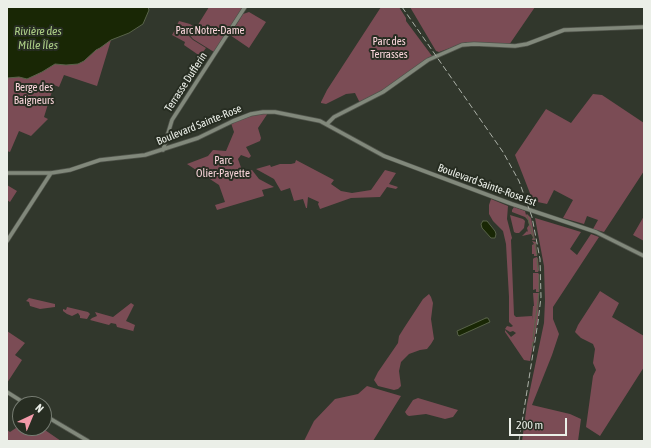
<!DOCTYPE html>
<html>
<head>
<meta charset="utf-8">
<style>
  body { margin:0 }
  #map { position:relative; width:651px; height:448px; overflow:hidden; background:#31372c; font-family:"Asap Condensed",sans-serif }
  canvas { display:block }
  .frame { position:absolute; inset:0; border:8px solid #ebefe8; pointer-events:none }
  .north { position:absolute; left:12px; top:396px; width:40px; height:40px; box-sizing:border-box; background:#272d22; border:1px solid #757b71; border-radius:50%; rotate:44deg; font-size:11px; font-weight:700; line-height:16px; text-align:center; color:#ebefe8 }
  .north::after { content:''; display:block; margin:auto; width:14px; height:18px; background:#f39aaa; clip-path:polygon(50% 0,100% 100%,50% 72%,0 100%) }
  .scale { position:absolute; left:509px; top:418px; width:58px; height:18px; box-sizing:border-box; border:2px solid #ebefe8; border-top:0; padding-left:5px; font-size:12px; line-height:14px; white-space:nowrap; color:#ebefe8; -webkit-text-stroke:3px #272d22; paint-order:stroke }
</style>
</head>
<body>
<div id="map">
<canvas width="651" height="448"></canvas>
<div class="frame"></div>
<div class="north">N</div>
<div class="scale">200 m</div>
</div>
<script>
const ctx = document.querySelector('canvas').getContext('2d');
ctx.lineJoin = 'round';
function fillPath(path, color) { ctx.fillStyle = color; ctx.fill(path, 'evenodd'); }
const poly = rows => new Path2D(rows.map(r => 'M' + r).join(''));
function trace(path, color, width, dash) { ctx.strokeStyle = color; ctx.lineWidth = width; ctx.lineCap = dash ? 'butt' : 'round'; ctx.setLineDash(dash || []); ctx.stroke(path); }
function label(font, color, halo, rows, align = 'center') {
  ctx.font = font + ' "Asap Condensed",sans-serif'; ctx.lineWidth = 4; ctx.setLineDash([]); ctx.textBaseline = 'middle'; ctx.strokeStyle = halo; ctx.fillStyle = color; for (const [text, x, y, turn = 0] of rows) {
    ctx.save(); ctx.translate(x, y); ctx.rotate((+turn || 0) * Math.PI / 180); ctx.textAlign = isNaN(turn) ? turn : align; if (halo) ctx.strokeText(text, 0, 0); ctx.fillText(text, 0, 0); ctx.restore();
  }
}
fillPath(poly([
  [209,7,243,7,214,52,193,39,188,33,176,27,179,21,190,24,196,28],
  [381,7,399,7,406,18,406,21,432,56,379,93,360,103,355,93,346,94,326,104,321,103,321,102,327,90],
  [410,7,535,7,509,45,467,42,439,52,436,51],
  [249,12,266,22,249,48,230,35,243,14],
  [176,28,187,34,193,40,206,48,200,56,184,45,185,42,172,35],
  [111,40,97,86,64,75,59,87,54,85,44,117,48,119,31,136,19,131,10,152,7,151,7,72],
  [593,94,602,95,644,123,644,171,604,232,593,229,598,220,587,216,584,224,563,218,573,200,554,190,547,204,533,201,515,155,546,109,571,123],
  [268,113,258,128,261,138,260,141,246,147,251,156,249,158,241,155,238,159,243,173,252,170,259,179,274,187,262,190,264,196,217,210,215,205,225,202,219,185,187,164,208,156,213,150,226,151,234,132,231,123,254,115],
  [296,160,334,180,331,184,341,191,352,193,371,190,385,170,396,173,389,184,398,187,396,189,387,187,380,197,351,198,320,209,318,204,319,202,308,197,307,208,306,208,303,199,294,201,290,188,281,191,274,179,256,169,270,165,271,167,280,164,291,164,295,163],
  [7,185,17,191,10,202,7,200],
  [491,199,508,206,507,219,512,238,511,240,514,315,516,317,532,316,532,320,533,306,534,306,533,293,539,293,538,319,530,361,524,360,505,332,505,330,511,337,516,333,513,331,510,332,505,329,507,326,511,327,513,326,509,322,509,297,506,244,503,231,493,221,489,214,489,205],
  [514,207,525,211,526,215,527,214,531,218,535,240,532,240,533,237,531,234,522,236,527,231,528,232,527,228,529,225,528,220,525,217,512,212,512,210],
  [510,215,523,219,525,221,524,228,519,233,516,233,514,232],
  [644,216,644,241,633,235],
  [535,218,581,232,570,249,577,255,591,234,599,237,553,307,553,319,559,334,552,355,532,405,570,414,581,419,578,441,522,441,527,404,544,323,545,301,544,266],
  [532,241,536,242,537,256,534,256,534,254,532,254,532,245,534,244],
  [534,258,537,257,538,259,539,270,538,272,535,272,535,270,533,270,533,259],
  [533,273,538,273,539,274,539,292,536,292,536,289,533,290],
  [600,291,619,303,612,317,644,336,644,367,600,436,586,427,593,376,596,370,593,363,595,349,593,344,581,338,575,332,578,325],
  [429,294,431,297,433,303,431,319,434,339,431,344,427,349,420,350,409,354,401,362,399,371,401,386,398,389,394,390,378,386,374,380,378,372,398,343,399,336,404,328,423,299],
  [29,298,55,304,55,307,40,309,30,306,29,302,26,301],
  [131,303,134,305,126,321,135,325,133,332,133,331,117,327,116,324,111,323,109,325,90,320,92,318,97,316,95,312,113,317],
  [67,307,88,312,90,314,87,319,80,318,80,316,78,313,72,316,67,314,63,311,63,309,66,310],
  [7,331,25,343,15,355,22,360,7,383],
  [367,386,401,396,373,441,304,441,314,421,335,399,358,394],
  [418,398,458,410,453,417,445,419,426,414,409,416,407,415,405,412,413,400],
  [20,421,20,428,42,428,61,441,7,441,7,430,10,432,16,428]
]), '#7b4c55');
const water = poly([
  [7,7,148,7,149,10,143,24,129,33,111,40,100,48,96,50,84,61,78,64,66,65,55,64,42,72,27,79,19,77,7,78,7,7],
  [483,221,487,221,495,231,496,234,495,238,491,238,482,228,481,224,483,221],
  [486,318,488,318,490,322,459,336,458,335,457,331,486,318]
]);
fillPath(water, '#192705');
trace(water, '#586349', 1);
trace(poly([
  [527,216,534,239],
  [535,244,537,255],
  [537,259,538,270],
  [539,275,539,291],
  [533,339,539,293],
  [532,347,533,342]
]), '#586349', 1);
const secondary = poly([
  [327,124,334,117,383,92,428,60,462,45,474,44,515,46,527,44,564,30,644,27],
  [163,150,172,120,245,7],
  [7,173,51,173,70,170,100,160,145,155,198,138,233,121,251,114,263,112,275,112,320,121,384,156,512,204,596,232,644,256],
  [7,241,51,173],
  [7,392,26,404],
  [44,415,88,441]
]);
trace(secondary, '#50544b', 5);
trace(secondary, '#81887b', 3.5);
trace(poly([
  [402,7,503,152,519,181,532,217,540,259,541,297,538,322,519,441]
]), '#acb1a8', 1, [6, 3]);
label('11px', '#fcd7dd', '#272d22', [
  ["Parc Notre-Dame",210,31],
  ["Parc des",389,42],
  ["Terrasses",389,55],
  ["Berge des",34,88],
  ["Baigneurs",34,101],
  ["Parc",223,161],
  ["Olier-Payette",223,174]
]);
label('11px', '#ebefe8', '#272d22', [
  ["Terrasse Dufferin",186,82,-57],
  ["Boulevard Sainte-Rose",199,125,-22],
  ["Boulevard Sainte-Rose Est",487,185,20]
]);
label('italic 12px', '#acce86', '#272d22', [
  ["Rivière des",38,31],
  ["Mille Îles",38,45]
]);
</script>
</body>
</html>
